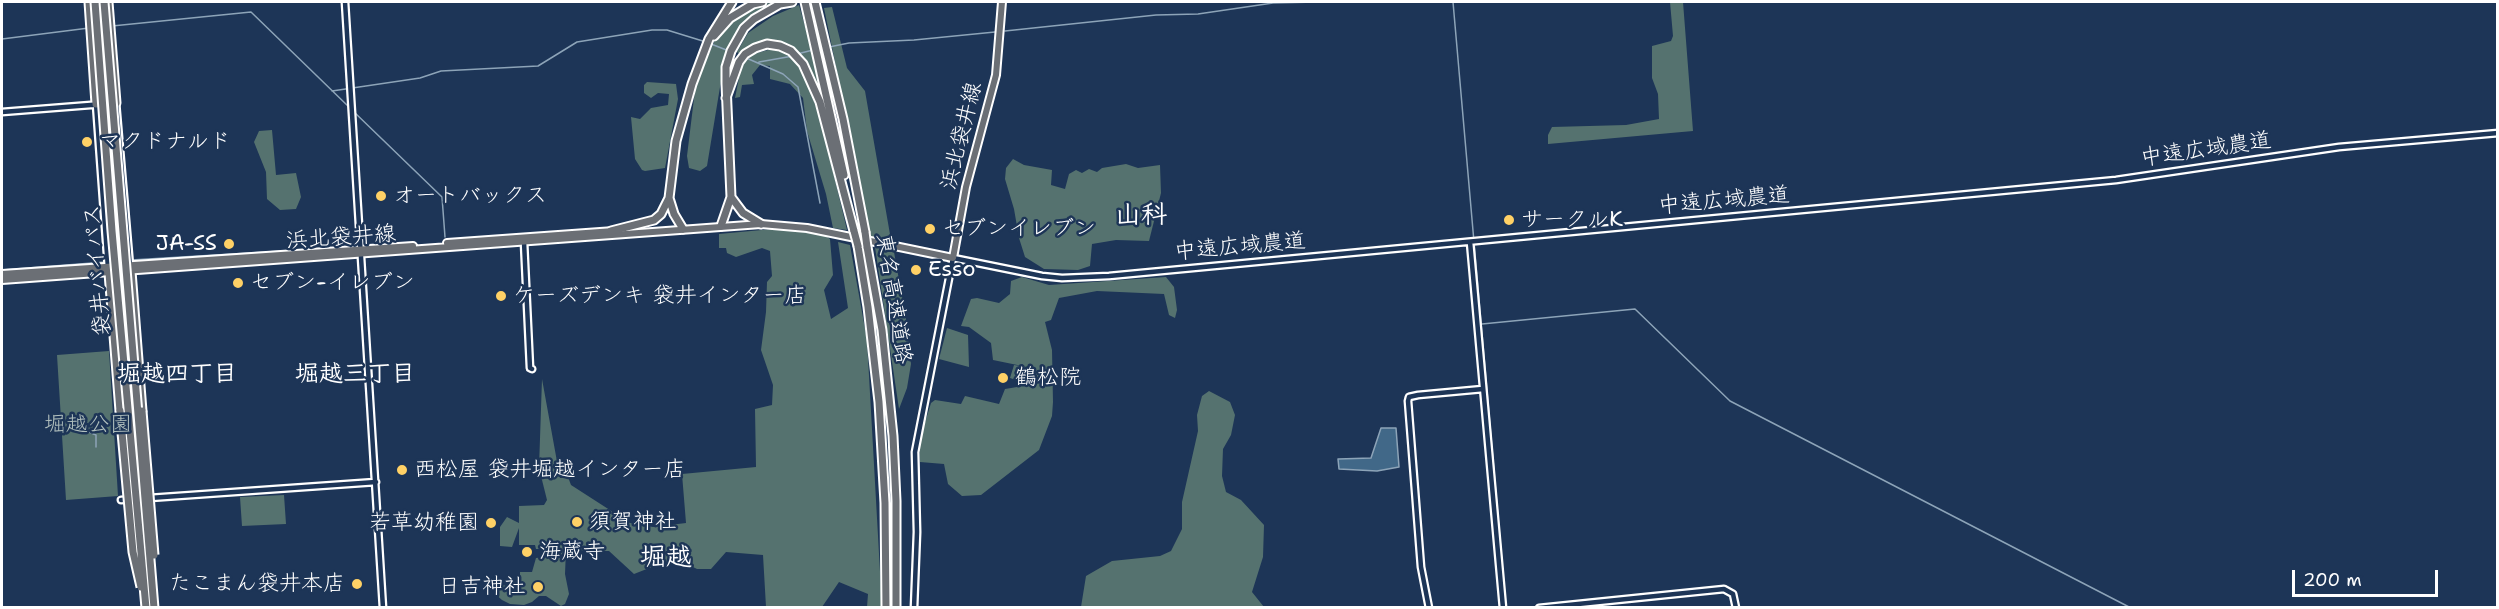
<!DOCTYPE html>
<html>
<head>
<meta charset="utf-8">
<style>
  body { margin:0 }
  #map { position:relative; width:2499px; height:609px; overflow:hidden; background:#1d3557; font-family:"Shantell Sans",sans-serif }
  canvas { display:block }
  .frame { position:absolute; inset:0; border:3px solid #fff; pointer-events:none }
  .scale { position:absolute; left:2292px; top:570px; width:146px; height:27px; box-sizing:border-box; border:3px solid #fff; border-top:0; padding-left:8px; font-size:18px; line-height:21px; white-space:nowrap; color:#fff; -webkit-text-stroke:4px #1d3557; paint-order:stroke }
</style>
</head>
<body>
<div id="map">
<canvas width="2499" height="609"></canvas>
<div class="frame"></div>
<div class="scale">200 m</div>
</div>
<script>
const ctx = document.querySelector('canvas').getContext('2d');
ctx.lineJoin = 'round';
function fillPath(path, color) { ctx.fillStyle = color; ctx.fill(path, 'evenodd'); }
const poly = rows => new Path2D(rows.map(r => 'M' + r).join(''));
function trace(path, color, width, dash) { ctx.strokeStyle = color; ctx.lineWidth = width; ctx.lineCap = dash ? 'butt' : 'round'; ctx.setLineDash(dash || []); ctx.stroke(path); }
function label(font, color, halo, rows, align = 'center') {
  ctx.font = font + ' "Shantell Sans","Klee One",sans-serif'; ctx.lineWidth = 5; ctx.setLineDash([]); ctx.textBaseline = 'middle'; ctx.strokeStyle = halo; ctx.fillStyle = color; for (const [text, x, y, turn = 0] of rows) {
    ctx.save(); ctx.translate(x, y); ctx.rotate((+turn || 0) * Math.PI / 180); ctx.textAlign = isNaN(turn) ? turn : align; if (halo) ctx.strokeText(text, 0, 0); ctx.fillText(text, 0, 0); ctx.restore();
  }
}
fillPath(poly([
  [775,2,784,2,757,11,734,37,722,75,707,166,700,171,689,168,687,156,696,82,716,38,740,15,758,5],
  [1670,2,1683,2,1693,131,1548,144,1548,135,1552,127,1626,125,1659,119,1658,94,1652,78,1652,46,1671,41,1673,36],
  [799,5,821,83,818,84,786,47,767,44,743,57,737,52,748,33,773,16],
  [832,7,847,68,865,91,891,240,871,238,824,8],
  [786,49,802,70,820,117,847,230,833,228,826,194,807,131,803,98,790,84,770,79,770,66,760,65,752,75,754,84,742,85,740,97,735,98,741,68,750,55,768,50],
  [647,82,676,84,678,99,665,168,645,171,642,170,635,159,631,117,640,119,651,108,668,105,669,94,658,93,651,98,644,93,644,85],
  [272,130,276,175,296,173,301,197,296,209,280,210,267,199,266,172,254,142,259,131],
  [1013,159,1024,165,1052,170,1051,185,1065,189,1069,174,1076,170,1082,173,1089,169,1097,172,1102,168,1126,164,1138,168,1160,165,1161,193,1149,241,1116,240,1092,244,1090,266,1078,270,1044,269,1025,257,1019,238,1014,209,1005,179,1006,168],
  [783,228,826,236,830,239,833,275,824,290,831,319,848,308,838,242,850,245,867,340,882,607,867,607,868,594,839,582,822,607,768,606,766,607,763,555,726,552,711,569,697,569,681,561,662,563,634,574,609,551,585,551,572,549,566,550,565,574,569,594,565,604,561,606,546,596,539,596,532,602,524,605,510,604,502,600,494,593,498,583,514,589,520,580,520,572,532,572,536,558,553,556,554,549,536,549,535,545,519,545,519,528,512,547,500,546,500,527,507,517,519,523,519,506,544,505,547,500,539,468,542,379,560,478,568,477,571,485,630,523,653,527,686,523,682,474,756,467,755,409,772,405,773,385,761,350,766,312,767,282,772,276,770,251,762,248,736,257,727,253,726,248,719,248,719,234],
  [875,247,894,252,906,319,911,364,907,388,899,409],
  [1022,277,1049,285,1166,277,1174,287,1177,310,1175,318,1169,315,1164,294,1097,291,1059,298,1051,320,1045,322,1052,350,1053,402,1052,416,1039,450,981,495,962,496,948,484,944,464,920,462,919,445,923,429,931,403,935,400,961,404,965,396,999,404,1005,389,1017,387,1019,381,1010,378,1014,365,1027,367,993,360,991,343,969,327,961,326,971,299,977,298,999,303,1010,294,1011,281],
  [947,328,968,335,969,367,939,359],
  [109,351,118,496,66,500,57,355],
  [1209,391,1230,402,1235,415,1231,435,1223,449,1222,476,1226,492,1241,500,1264,525,1263,557,1252,592,1264,607,1081,607,1086,576,1112,561,1160,556,1171,551,1182,529,1182,502,1198,431,1197,415,1202,396],
  [284,495,286,524,242,526,240,497]
]), '#55726f');
const water = poly([
  [1381,428,1396,428,1399,467,1377,471,1339,469,1338,459,1371,458,1381,428]
]);
fillPath(water, '#416888');
trace(water, '#8da4b8', 1.5);
trace(poly([
  [1453,2,1506,608],
  [1272,3,1317,2],
  [112,26,251,12,350,108],
  [1005,31,1156,15,1198,14,1273,3],
  [2,39,89,28],
  [711,44,729,51],
  [829,47,849,43,914,40,995,32],
  [797,54,813,50],
  [744,57,783,74,798,87,820,203],
  [759,62,793,56],
  [332,91,420,78,441,71,538,66,577,42,652,30,667,30,706,42],
  [353,111,442,197,445,237],
  [131,260,283,251],
  [2,270,105,262],
  [1482,324,1635,309,1730,401,2131,608],
  [82,429,96,435,96,447]
]), '#8da4b8', 1.5);
const minor = poly([
  [345,2,383,608],
  [96,104,108,268],
  [2,112,116,103,130,267],
  [524,242,530,368,532,369],
  [1470,242,1503,608],
  [121,500,376,482],
  [914,608,917,532,915,452,953,258,1042,276,1062,278,1109,276,2116,180,2339,147,2498,133],
  [1429,608,1421,567,1408,401,1409,397,1418,395,1483,389],
  [1539,608,1724,589,1733,594,1736,608]
]);
const major = poly([
  [447,243,614,231],
  [2,274,413,246],
  [2,280,761,224,807,228,953,258,966,187,996,75,1002,2]
]);
const highway = poly([
  [89,2,96,104],
  [108,2,116,103],
  [805,2,844,175],
  [815,2,843,119,865,232],
  [714,36,730,18,753,4,762,2],
  [726,98,739,62,745,54,755,48,767,44,780,46,791,51,803,64,820,102,854,231],
  [731,197,743,213,761,224],
  [669,198,674,214,683,229],
  [721,226,731,197,726,84,726,67,731,51,744,28,754,19,780,4,792,2],
  [611,231,654,220,661,214,669,198,676,141,692,84,709,39,732,2],
  [858,246,868,307,879,402,885,503,886,608],
  [867,247,882,330,893,436,896,501,896,608],
  [131,271,142,411],
  [109,273,120,411]
]);
trace(minor, '#fff', 9);
trace(major, '#fff', 10);
trace(highway, '#fff', 11);
trace(minor, '#1d3557', 4.5);
trace(major, '#6b6f75', 6);
trace(highway, '#6b6f75', 7);
const highwayBridge = poly([
  [95,2,112,231,146,608],
  [104,2,154,608],
  [854,231,858,246],
  [865,232,867,247],
  [120,411,133,552,141,587],
  [142,411,154,555]
]);
trace(highwayBridge, '#fff', 11, []);
trace(highwayBridge, '#6b6f75', 7);
for (const [x, y, r, color] of [
  [87,142,6,"#ffd166"],
  [381,196,6,"#ffd166"],
  [1509,220,6,"#ffd166"],
  [930,229,6,"#ffd166"],
  [229,244,6,"#ffd166"],
  [916,270,6,"#ffd166"],
  [238,283,6,"#ffd166"],
  [501,296,6,"#ffd166"],
  [1003,378,6,"#ffd166"],
  [402,470,6,"#ffd166"],
  [577,522,6,"#ffd166"],
  [491,523,6,"#ffd166"],
  [527,552,6,"#ffd166"],
  [357,584,6,"#ffd166"],
  [538,587,6,"#ffd166"]
]) { const dot = new Path2D(); dot.arc(x, y, r, 0, 2 * Math.PI); ctx.fillStyle = color; ctx.fill(dot); trace(dot, '#1d3557', 2); }
label('22px', '#fff', '#1d3557', [
  ["浜北袋井線",962,136,-76],
  ["中遠広域農道",2206,150,-8],
  ["中遠広域農道",1724,201,-5],
  ["浜北袋井線",341,238,-4],
  ["中遠広域農道",1240,247,-5],
  ["袋井バイパス",98,270,-95],
  ["東名高速道路",893,299,81]
]);
label('22px', '#fff', '#1d3557', [
  ["マクドナルド",99,142],
  ["オートバックス",393,196],
  ["サークルK",1521,220],
  ["セブンイレブン",942,229],
  ["JA-SS",217,244,"right"],
  ["Esso",928,270],
  ["セブン-イレブン",250,283],
  ["ケーズデンキ 袋井インター店",513,296],
  ["鶴松院",1015,378],
  ["西松屋 袋井堀越インター店",414,470],
  ["須賀神社",589,522],
  ["若草幼稚園",479,523,"right"],
  ["海蔵寺",539,552],
  ["たこまん袋井本店",345,584,"right"],
  ["日吉神社",526,587,"right"]
], 'left');
label('22px', '#b2c0be', '#1d3557', [
  ["堀越公園",88,425]
]);
label('bold 24px', '#fff', '#1d3557', [
  ["堀越四丁目",177,375],
  ["堀越三丁目",355,375]
]);
label('bold 26px', '#fff', '#1d3557', [
  ["山科",1141,216],
  ["堀越",666,558]
]);
</script>
</body>
</html>
